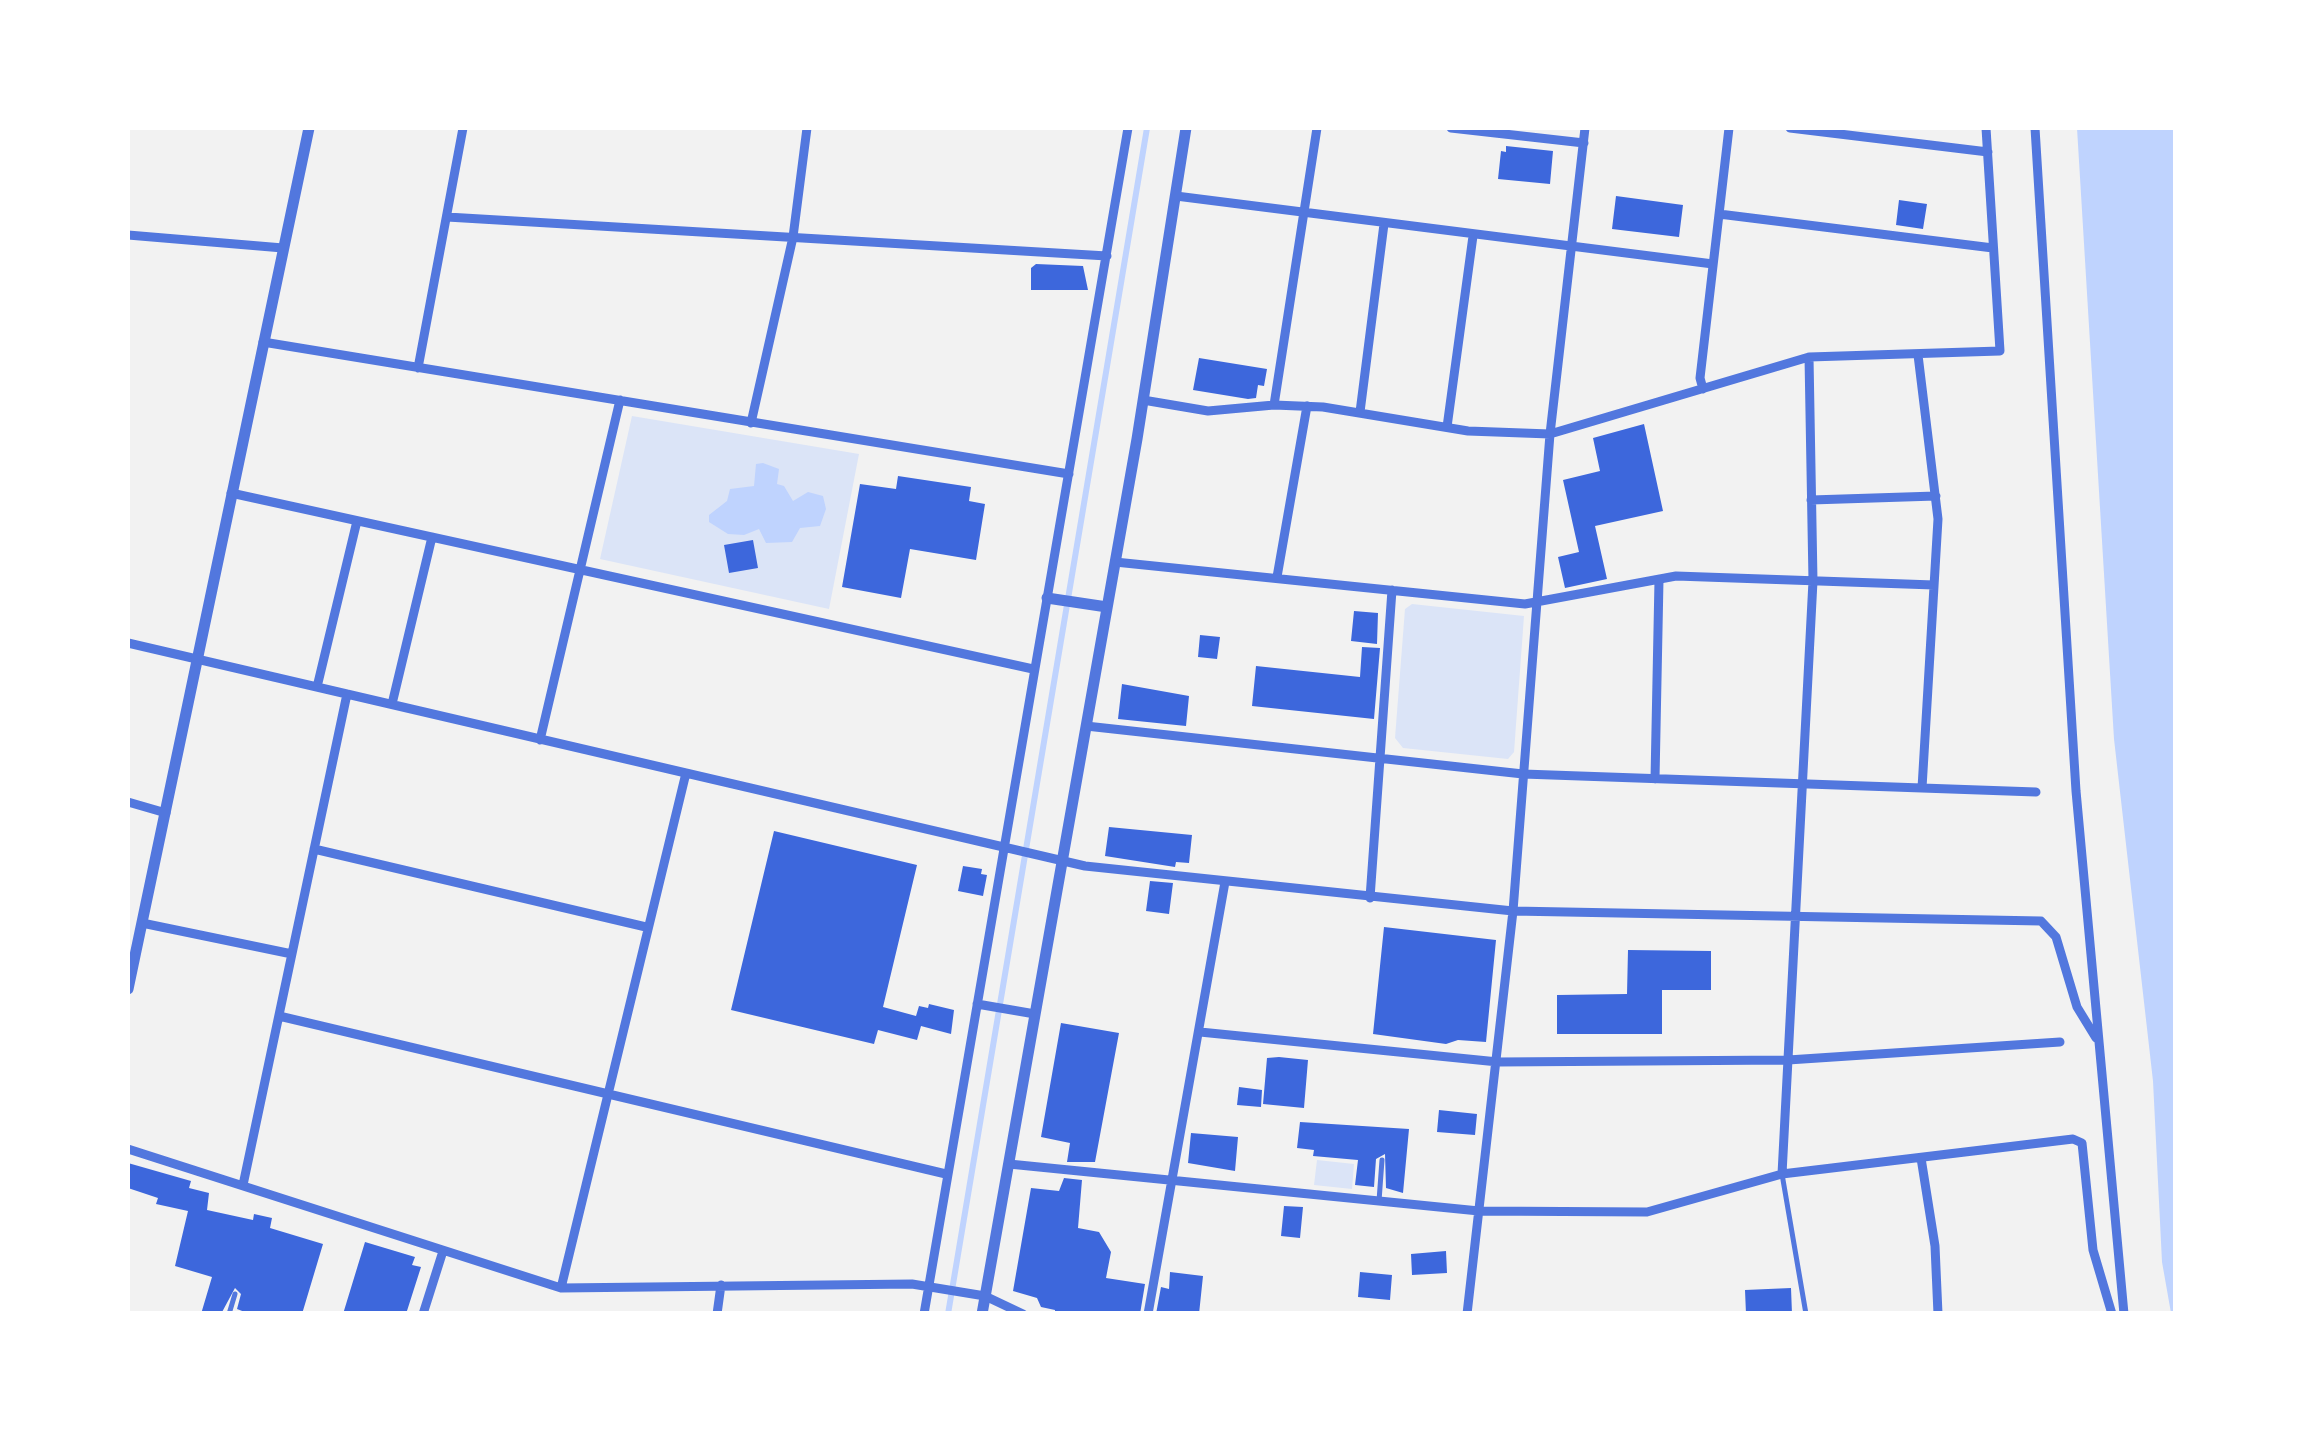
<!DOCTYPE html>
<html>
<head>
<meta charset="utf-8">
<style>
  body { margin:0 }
  #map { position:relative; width:2303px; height:1441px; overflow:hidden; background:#f2f2f2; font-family:Mulish,sans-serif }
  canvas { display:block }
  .frame { position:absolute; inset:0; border:130px solid #fff; pointer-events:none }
</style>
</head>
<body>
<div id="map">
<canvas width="2303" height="1441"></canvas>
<div class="frame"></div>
</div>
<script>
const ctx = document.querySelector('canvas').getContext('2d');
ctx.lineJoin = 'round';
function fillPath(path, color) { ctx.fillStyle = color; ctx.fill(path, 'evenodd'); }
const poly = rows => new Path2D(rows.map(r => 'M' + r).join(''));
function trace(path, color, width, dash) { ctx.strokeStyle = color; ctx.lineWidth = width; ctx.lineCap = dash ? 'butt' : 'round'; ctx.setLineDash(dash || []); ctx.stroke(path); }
fillPath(poly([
  [632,416,859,454,829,609,600,559],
  [1412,604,1524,616,1514,752,1508,759,1403,748,1395,738,1405,609],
  [1317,1160,1354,1164,1352,1189,1314,1185]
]), '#dbe4f7');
fillPath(poly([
  [2077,128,2175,128,2175,1313,2171,1313,2162,1262,2153,1081,2114,739],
  [763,463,779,469,777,484,784,486,793,501,808,492,823,496,826,509,820,526,800,528,792,542,766,543,759,529,744,535,728,534,709,522,709,515,727,501,730,489,754,486,756,464]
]), '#bfd3fe');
trace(poly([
  [948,1314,1147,128]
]), '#bfd3fe', 6);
fillPath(poly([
  [1506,146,1553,151,1550,184,1498,179,1501,151,1506,152],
  [1616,196,1683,205,1679,237,1612,229],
  [1899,200,1927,204,1923,229,1896,225],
  [1036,264,1083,266,1088,290,1031,290,1031,268],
  [1199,358,1267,369,1264,386,1258,385,1256,398,1248,399,1193,390],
  [1644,424,1663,511,1595,526,1607,579,1565,588,1558,557,1579,552,1563,480,1600,471,1593,438],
  [898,476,971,487,969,501,985,504,976,560,910,549,901,598,842,587,860,484,896,489],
  [753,540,758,568,729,573,724,545],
  [1354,611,1378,613,1377,644,1351,641],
  [1200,635,1220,637,1217,659,1198,657],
  [1362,647,1380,648,1374,719,1252,706,1256,666,1360,677],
  [1122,684,1189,696,1186,726,1118,719],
  [1109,827,1192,835,1189,863,1176,862,1175,867,1105,856],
  [774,831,917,865,883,1007,916,1016,919,1006,928,1008,929,1004,954,1010,951,1034,921,1026,917,1040,878,1030,874,1044,731,1010],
  [963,866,982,869,981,874,987,875,983,896,958,891],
  [1150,881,1173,883,1169,914,1146,911],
  [1384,927,1496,940,1486,1042,1458,1040,1446,1044,1373,1034],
  [1628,950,1711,951,1711,990,1662,990,1662,1034,1557,1034,1557,995,1627,994],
  [1061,1023,1119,1033,1095,1162,1067,1162,1070,1143,1041,1137],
  [1279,1057,1308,1060,1304,1108,1263,1104,1267,1058],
  [1239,1087,1262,1090,1261,1107,1237,1105],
  [1439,1110,1477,1114,1475,1135,1437,1132],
  [1300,1122,1409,1129,1403,1193,1386,1188,1385,1154,1376,1159,1374,1187,1355,1185,1358,1160,1313,1156,1314,1150,1297,1148],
  [1191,1133,1238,1137,1235,1171,1188,1163],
  [128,1163,191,1181,189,1188,209,1193,207,1210,253,1220,254,1214,272,1218,270,1228,323,1244,302,1314,250,1314,237,1309,241,1294,235,1288,221,1314,201,1314,212,1277,175,1266,188,1211,156,1204,158,1198,128,1188],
  [1064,1178,1082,1180,1078,1228,1099,1232,1111,1252,1106,1278,1145,1284,1140,1314,1055,1314,1055,1310,1041,1307,1037,1298,1013,1291,1031,1188,1059,1191],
  [1284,1206,1303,1207,1300,1238,1281,1236],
  [365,1242,415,1257,412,1265,421,1267,406,1314,343,1314],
  [1446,1251,1447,1273,1412,1275,1411,1254],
  [1170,1272,1203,1276,1199,1314,1156,1314,1161,1287,1169,1289],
  [1360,1272,1392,1275,1390,1300,1358,1297],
  [1791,1288,1792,1314,1746,1314,1745,1290]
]), '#3d67dc');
trace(poly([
  [1782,1174,1806,1314],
  [1379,1201,1382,1160],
  [229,1314,235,1294]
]), '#5277de', 5);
trace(poly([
  [1451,128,1584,143],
  [1790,128,1988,152],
  [2035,128,2076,791,2124,1314],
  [1176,196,1713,264],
  [1719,214,1993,248],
  [447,217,1107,256],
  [128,235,283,248],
  [263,342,1069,474],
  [1918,355,1938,519,1922,788],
  [418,368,463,128],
  [1703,389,1700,378,1729,128],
  [1143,400,1208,411,1274,405,1323,407,1468,431,1550,434,1809,357,2000,351,1986,128],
  [1274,405,1317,128],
  [1360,412,1384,224],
  [751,423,793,237,807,128],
  [1447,427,1473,236],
  [231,493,1033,669],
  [1811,500,1936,496],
  [1115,562,1525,604,1676,576,1934,585],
  [1277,577,1307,406],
  [128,643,1085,866,1513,911,2041,921,2056,937,2077,1007,2096,1038],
  [317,687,357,521],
  [392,704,432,537],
  [1086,726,1523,774,2036,792],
  [540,740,620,400],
  [1655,779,1659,580],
  [128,802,166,813],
  [314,849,646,927],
  [1370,898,1392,590],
  [142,923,292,954],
  [977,1004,1035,1014],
  [279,1016,946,1174],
  [1200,1032,1498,1062,1788,1060,2060,1042],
  [128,1149,561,1288,912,1284,985,1296,1023,1314],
  [1921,1158,1935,1246,1938,1314],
  [1009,1164,1479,1211,1647,1212,1782,1174,2073,1139,2082,1143,2093,1250,2112,1314],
  [1782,1174,1813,581,1809,357],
  [243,1185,347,694],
  [561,1288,686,773],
  [423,1314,443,1251],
  [717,1314,721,1285],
  [924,1314,1128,128],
  [1148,1314,1225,882],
  [1467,1314,1513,911,1550,434,1585,128]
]), '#5277de', 9);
trace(poly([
  [1047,598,1107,607],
  [128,989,309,128],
  [982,1314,1137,439,1186,128]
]), '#5277de', 11);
</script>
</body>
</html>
